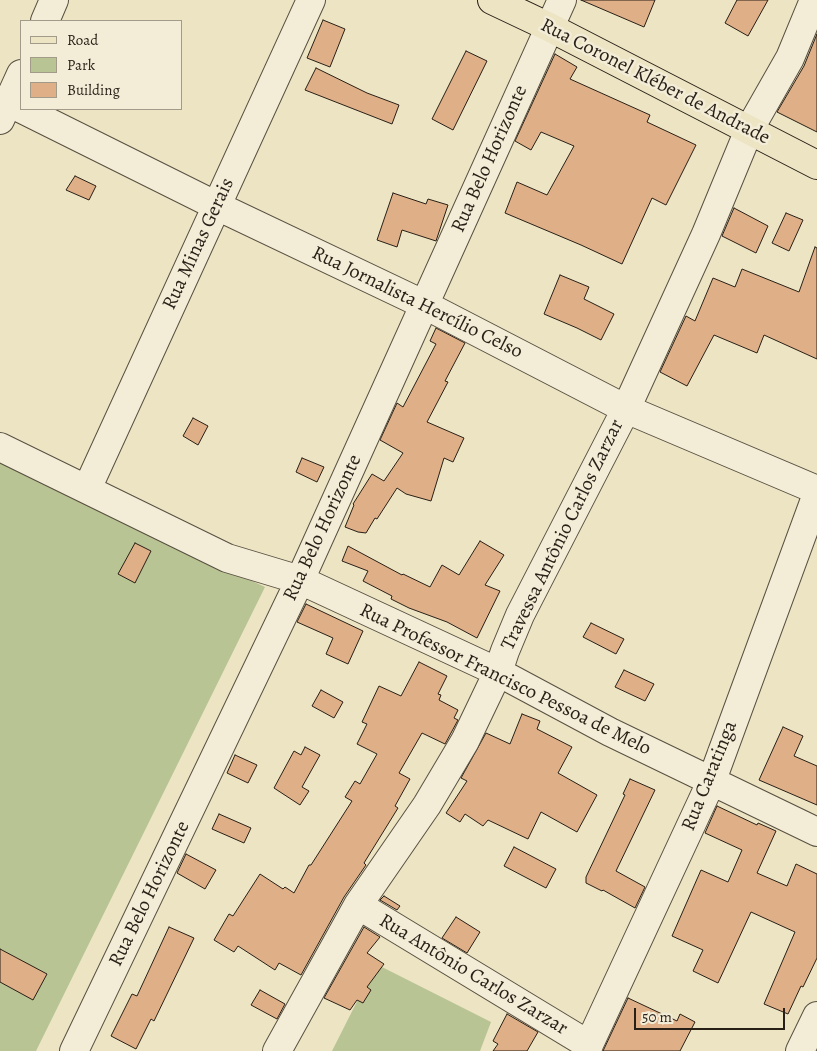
<!DOCTYPE html>
<html>
<head>
<meta charset="utf-8">
<style>
  body { margin:0 }
  #map { position:relative; width:817px; height:1051px; overflow:hidden; background:#ece4c3; font-family:Alegreya,serif }
  canvas { display:block }
  .legend { position:absolute; left:20px; top:20px; width:162px; height:90px; box-sizing:border-box; background:#f3edd8; border:1px solid #a29b8a; margin:0; padding:6px 9px; list-style:none; font-size:15px; color:#281f16 }
  .legend li { display:flex; align-items:center; gap:10px; height:25px }
  .legend b { width:25px; border:1px solid #a29b8a }
  .scale { position:absolute; left:634px; top:1008px; width:151px; height:22px; box-sizing:border-box; border:2px solid #281f16; border-top:0; padding-left:6px; font-size:15px; line-height:18px; white-space:nowrap; color:#281f16; -webkit-text-stroke:4px #f3edd8; paint-order:stroke }
</style>
</head>
<body>
<div id="map">
<canvas width="817" height="1051"></canvas>
<ul class="legend">
<li><b style="height:6px;background:#ece4c3"></b>Road</li>
<li><b style="height:14px;background:#b8c493"></b>Park</li>
<li><b style="height:14px;background:#dfaf87"></b>Building</li>
</ul>
<div class="scale">50 m</div>
</div>
<script>
const ctx = document.querySelector('canvas').getContext('2d');
ctx.lineJoin = 'round';
function fillPath(path, color) { ctx.fillStyle = color; ctx.fill(path, 'evenodd'); }
const poly = rows => new Path2D(rows.map(r => 'M' + r).join(''));
function trace(path, color, width, dash) { ctx.strokeStyle = color; ctx.lineWidth = width; ctx.lineCap = dash ? 'butt' : 'round'; ctx.setLineDash(dash || []); ctx.stroke(path); }
function label(font, color, halo, rows, align = 'center') {
  ctx.font = font + ' Alegreya,serif'; ctx.lineWidth = 5; ctx.setLineDash([]); ctx.textBaseline = 'middle'; ctx.strokeStyle = halo; ctx.fillStyle = color; for (const [text, x, y, turn = 0] of rows) {
    ctx.save(); ctx.translate(x, y); ctx.rotate((+turn || 0) * Math.PI / 180); ctx.textAlign = isNaN(turn) ? turn : align; if (halo) ctx.strokeText(text, 0, 0); ctx.fillText(text, 0, 0); ctx.restore();
  }
}
fillPath(poly([
  [0,463,265,587,36,1051,0,1051],
  [376,964,491,1022,480,1051,332,1051]
]), '#b8c493');
const building = poly([
  [581,0,655,0,644,27,581,0],
  [737,0,768,0,748,36,725,23,737,0],
  [323,20,345,29,330,67,307,58,323,20],
  [817,34,817,132,777,112,804,66,817,34],
  [466,51,487,61,453,130,432,119,466,51],
  [555,54,577,67,570,79,650,115,647,122,696,145,666,205,652,198,622,264,581,245,505,213,517,182,547,195,574,146,541,132,531,150,515,141,555,54],
  [316,68,367,93,399,105,392,124,305,90,316,68],
  [75,176,96,186,89,200,66,190,75,176],
  [393,193,426,204,428,199,448,205,436,241,402,230,397,247,377,240,393,193],
  [734,208,768,226,756,253,722,236,734,208],
  [786,213,803,220,789,251,772,243,786,213],
  [815,247,817,248,817,359,764,335,757,353,714,335,687,386,660,372,686,316,695,321,713,278,735,287,742,269,799,292,815,247],
  [560,275,589,287,584,299,614,314,601,340,577,328,544,314,560,275],
  [436,328,465,343,445,381,448,382,427,422,464,438,453,462,444,458,431,501,406,494,397,488,377,519,375,518,366,533,358,532,345,527,354,505,353,504,372,474,384,481,403,453,380,440,397,403,403,407,436,344,430,341,436,328],
  [193,418,208,426,198,445,183,436,193,418],
  [302,458,324,467,317,482,296,472,302,458],
  [480,541,504,555,485,585,500,591,477,638,447,622,409,608,391,599,392,596,363,581,368,571,342,561,348,546,402,575,403,574,430,587,442,565,459,575,480,541],
  [135,543,151,551,135,583,118,574,135,543],
  [306,604,363,631,348,664,326,654,333,638,297,622,306,604],
  [591,623,624,639,616,654,583,637,591,623],
  [419,662,447,676,438,694,441,695,439,700,458,710,454,718,458,720,445,744,422,733,399,773,410,779,395,806,398,808,364,863,366,865,344,897,301,975,279,963,275,970,238,946,234,952,214,940,229,914,233,916,260,874,283,889,285,887,294,893,309,865,311,865,352,801,345,797,355,781,360,784,377,754,357,744,367,724,362,722,379,686,401,696,419,662],
  [624,670,654,684,645,701,615,687,624,670],
  [321,690,343,702,334,718,312,706,321,690],
  [522,714,540,721,537,729,572,747,558,773,597,795,577,832,541,812,528,839,488,820,483,826,465,814,460,822,446,813,467,781,461,778,486,733,510,744,522,714],
  [783,727,803,736,794,756,817,766,817,805,759,780,783,727],
  [305,747,320,755,302,787,309,791,300,805,274,788,294,751,301,755,305,747],
  [235,755,257,765,248,783,227,773,235,755],
  [630,779,655,790,616,871,645,887,635,908,603,890,602,891,586,883,586,877,625,795,623,794,630,779],
  [717,806,757,825,758,823,776,831,757,873,787,886,796,864,817,874,817,958,803,987,801,986,788,1014,764,1004,795,932,751,912,718,983,693,971,703,950,672,936,701,870,728,882,742,850,705,833,717,806],
  [219,814,251,828,244,843,212,829,219,814],
  [514,847,556,869,546,888,504,866,514,847],
  [186,854,216,870,205,889,177,873,186,854],
  [384,896,400,906,397,910,380,900,384,896],
  [456,917,480,932,467,953,442,938,456,917],
  [169,927,194,938,154,1021,151,1019,136,1049,111,1036,132,994,137,996,169,927],
  [364,927,380,937,367,953,384,964,367,987,371,990,363,1003,357,1000,350,1010,324,998,364,927],
  [0,949,47,974,33,1000,0,982,0,949],
  [260,990,285,1004,277,1019,251,1005,260,990],
  [628,998,677,1021,680,1014,695,1022,680,1051,603,1051,628,998],
  [507,1014,538,1032,527,1051,493,1051,498,1044,493,1041,507,1014]
]);
fillPath(building, '#dfaf87');
trace(building, '#281f16', 1);
const minor = poly([
  [45,21,54,0],
  [22,109,217,206,425,305,626,409,817,490],
  [0,120,21,74],
  [0,447,227,558,300,580,498,672,610,732,817,832],
  [87,489,311,0],
  [358,905,589,1045],
  [74,1051,300,580,562,0],
  [277,1051,358,905,427,805,465,741,498,672,505,651,520,615,626,409,706,234,749,130,790,58,814,0],
  [586,1051,712,780,817,494],
  [800,1051,817,1016]
]);
const major = poly([
  [492,0,549,27,817,165]
]);
trace(minor, '#595041', 30);
trace(major, '#281f16', 30);
trace(minor, '#f3edd8', 28);
trace(major, '#ece4c3', 28);
label('20px', '#281f16', '#f3edd8', [
  ["Rua Coronel Kléber de Andrade",655,82,27],
  ["Rua Belo Horizonte",490,159,-66],
  ["Rua Minas Gerais",199,244,-65],
  ["Rua Jornalista Hercílio Celso",417,303,26],
  ["Rua Belo Horizonte",323,528,-65],
  ["Travessa Antônio Carlos Zarzar",563,535,-64],
  ["Rua Professor Francisco Pessoa de Melo",505,680,26],
  ["Rua Caratinga",710,776,-68],
  ["Rua Belo Horizonte",150,894,-64],
  ["Rua Antônio Carlos Zarzar",473,975,31]
]);
</script>
</body>
</html>
